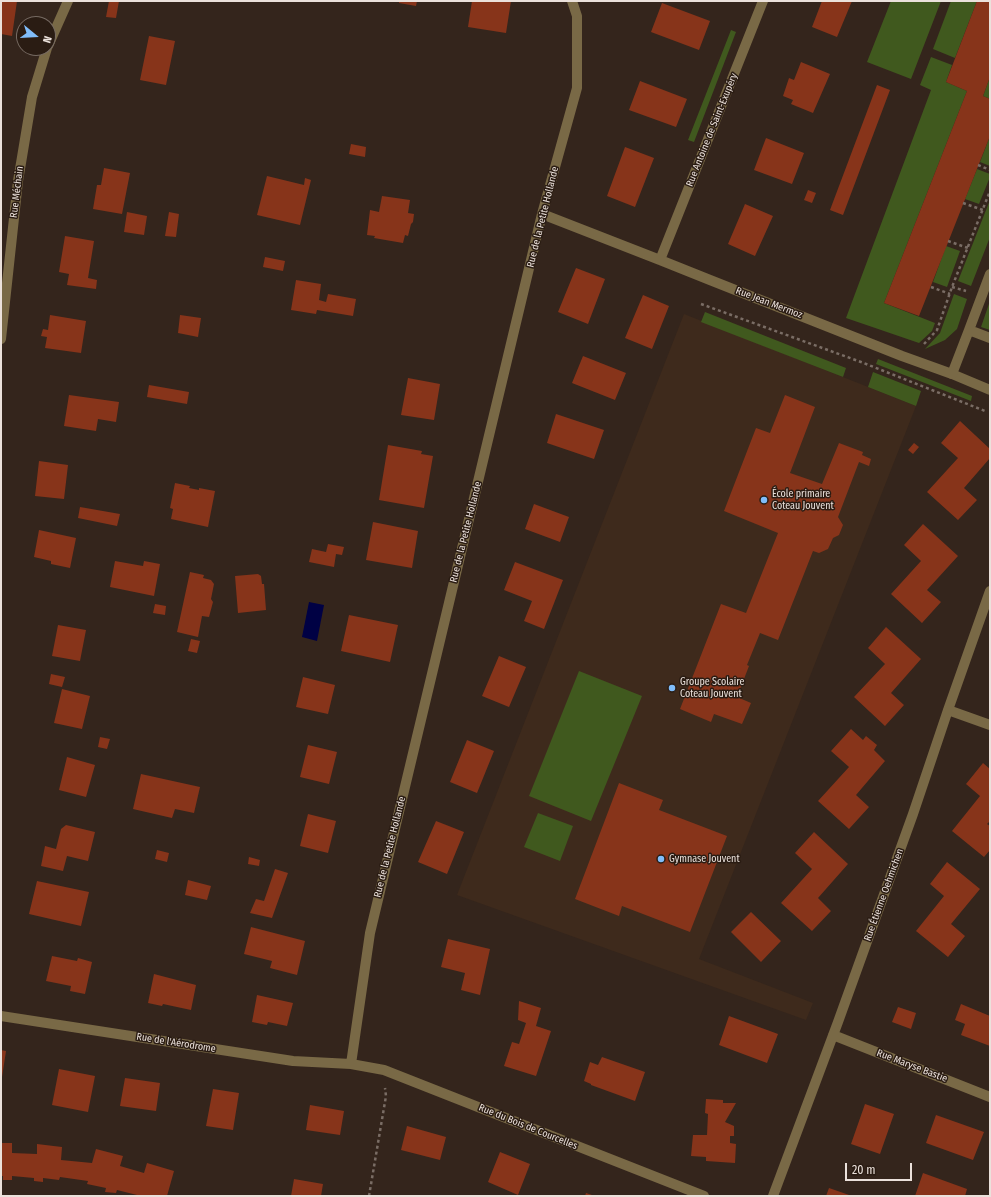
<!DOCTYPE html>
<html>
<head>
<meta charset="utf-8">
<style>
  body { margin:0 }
  #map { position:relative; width:991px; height:1197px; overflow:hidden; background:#34251c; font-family:"Fira Sans Condensed",sans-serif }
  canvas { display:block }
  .frame { position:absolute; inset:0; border:2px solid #ebe1db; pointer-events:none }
  .north { position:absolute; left:16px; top:16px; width:40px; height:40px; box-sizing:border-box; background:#2a1c13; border:1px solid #776b63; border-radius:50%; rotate:108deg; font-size:11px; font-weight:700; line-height:16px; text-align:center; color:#ebe1db }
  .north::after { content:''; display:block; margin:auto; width:14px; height:18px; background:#80bdfa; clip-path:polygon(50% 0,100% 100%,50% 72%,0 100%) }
  .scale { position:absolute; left:845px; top:1163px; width:67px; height:18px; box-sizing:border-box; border:2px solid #ebe1db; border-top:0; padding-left:5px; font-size:12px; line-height:14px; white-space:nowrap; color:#ebe1db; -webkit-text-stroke:3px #2a1c13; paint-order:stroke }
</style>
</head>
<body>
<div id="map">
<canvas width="991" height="1197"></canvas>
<div class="frame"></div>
<div class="north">N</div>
<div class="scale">20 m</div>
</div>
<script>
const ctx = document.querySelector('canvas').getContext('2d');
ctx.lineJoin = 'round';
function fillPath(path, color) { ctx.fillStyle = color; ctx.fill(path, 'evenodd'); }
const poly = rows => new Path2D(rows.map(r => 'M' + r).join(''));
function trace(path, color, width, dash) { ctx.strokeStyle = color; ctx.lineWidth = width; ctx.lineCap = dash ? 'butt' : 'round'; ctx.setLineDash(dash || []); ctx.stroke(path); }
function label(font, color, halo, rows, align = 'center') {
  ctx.font = font + ' "Fira Sans Condensed",sans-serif'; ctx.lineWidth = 3; ctx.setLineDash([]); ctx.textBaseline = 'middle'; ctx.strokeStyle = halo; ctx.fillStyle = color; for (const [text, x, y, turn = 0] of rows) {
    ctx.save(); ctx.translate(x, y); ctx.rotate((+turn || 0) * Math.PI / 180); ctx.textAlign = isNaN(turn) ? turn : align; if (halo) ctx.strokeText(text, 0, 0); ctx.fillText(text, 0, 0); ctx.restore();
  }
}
fillPath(poly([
  [684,314,916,406,699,959,813,1003,806,1020,457,895]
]), '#3e2a1c');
fillPath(poly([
  [891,1,941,1,911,79,867,62],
  [951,1,977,1,955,58,933,49],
  [731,30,736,32,694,142,688,140],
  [931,57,952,65,946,82,967,91,884,303,935,323,932,331,919,343,846,318,931,90,920,85],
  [990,77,990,99,983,96],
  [990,136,990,166,980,162],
  [977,169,990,174,990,177,979,204,965,199],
  [990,200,990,237,971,286,958,281],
  [946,246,960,251,947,287,933,282],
  [954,294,967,299,957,329,945,340,925,349,940,333],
  [990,301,990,330,981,327],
  [705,312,846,368,843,377,701,322],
  [878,359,972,396,971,401,876,364],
  [873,372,921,391,916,406,868,387],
  [579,671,642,696,591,821,529,796],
  [538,813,573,826,560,861,524,847]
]), '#40591e');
fillPath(poly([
  [309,602,324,605,317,641,302,637]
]), '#000144');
fillPath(poly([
  [1,1,17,1,12,36,1,34],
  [109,1,119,1,116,18,106,17],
  [399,1,417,1,416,6,399,3],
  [472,1,511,1,506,33,468,27],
  [822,1,852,1,837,37,812,27],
  [977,1,990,1,990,77,983,96,990,99,990,136,919,316,884,303,967,91,946,82],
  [662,3,710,21,699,50,651,32],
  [149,36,175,41,166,85,140,80],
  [801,62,830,74,813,113,791,104,793,100,783,96,789,78,794,80],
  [640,81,687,99,676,127,629,110],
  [877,85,890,90,843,215,830,210],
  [766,138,804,153,792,184,754,170],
  [351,144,366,147,365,157,349,154],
  [625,147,654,158,635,207,607,196],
  [104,168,130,173,122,214,93,209,97,185,101,185],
  [267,176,304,185,305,178,311,180,300,225,257,215],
  [808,190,816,193,812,203,804,200],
  [382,196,410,200,408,213,414,214,413,222,411,224,408,236,405,235,403,243,374,238,375,236,367,235,370,210,379,212],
  [745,204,773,216,755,256,728,244],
  [127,212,147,216,144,235,124,232],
  [169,212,179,214,176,237,165,236],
  [65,236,94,241,88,278,97,280,96,289,67,285,69,274,59,272],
  [265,257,285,261,283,271,263,267],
  [576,268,605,279,588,324,558,312],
  [296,280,321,284,319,300,326,302,328,294,356,299,353,316,317,310,316,314,291,310],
  [643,295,669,306,652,349,625,338],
  [50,315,86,321,81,353,45,348,47,337,41,336,43,329,48,330],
  [180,315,201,318,198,337,178,333],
  [583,356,626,373,615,400,572,383],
  [408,378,440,384,434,420,401,415],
  [149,385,189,392,187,404,147,397],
  [69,395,119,402,116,422,98,419,96,431,64,426],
  [785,395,815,407,790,473,822,484,839,443,863,452,862,455,871,459,869,466,859,462,838,517,843,525,839,535,833,538,828,549,819,553,813,551,778,640,760,633,747,665,749,666,737,697,751,703,742,724,714,714,711,722,680,709,721,604,746,613,778,533,724,511,756,428,770,433],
  [556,414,604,430,594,459,547,443],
  [960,421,990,449,990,458,964,488,977,500,958,520,927,492,958,458,941,443],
  [914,443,919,447,913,454,908,450],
  [388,445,422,451,421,454,433,456,424,508,379,500],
  [39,461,68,465,64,499,35,496],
  [175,483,190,486,189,488,199,490,199,488,215,491,208,527,171,519,173,509,170,508],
  [534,504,569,517,560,542,525,529],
  [80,507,120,514,117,526,78,518],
  [373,522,418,531,412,568,366,560],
  [923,524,958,556,927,590,941,602,922,623,891,594,921,561,904,545],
  [39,530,76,538,70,568,51,564,51,561,34,557],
  [328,544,344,547,342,555,336,554,334,567,309,562,312,549,326,552],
  [115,561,143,566,144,561,160,564,154,596,110,587],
  [515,562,563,580,544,629,524,621,532,601,504,590],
  [190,572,204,575,203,578,211,580,214,584,211,599,213,602,209,617,202,616,198,637,177,632],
  [258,574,261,576,262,584,264,584,266,610,238,613,235,576],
  [155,604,166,606,165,615,153,613],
  [349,615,398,625,390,662,341,651],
  [58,625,86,630,80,661,52,656],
  [886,627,921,659,891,693,904,705,885,726,854,697,885,664,868,648],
  [191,639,200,641,197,653,188,651],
  [499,656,526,667,509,707,482,696],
  [51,674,65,677,62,687,49,684],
  [303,677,335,685,328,714,296,707],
  [62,689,90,696,82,729,54,723],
  [851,729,863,740,866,736,877,745,874,750,885,761,856,795,869,807,849,829,818,801,849,767,831,751],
  [100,737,110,739,107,749,98,747],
  [467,740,494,751,477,793,450,782],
  [308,745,337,752,329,784,300,777],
  [67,757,95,765,86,797,59,790],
  [983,763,990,769,990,821,987,824,990,826,990,850,984,857,952,831,980,796,966,784],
  [141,774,200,787,194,813,175,809,172,818,133,809],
  [619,783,663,800,659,810,727,836,690,932,622,906,619,916,575,899],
  [308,814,336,821,328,853,300,846],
  [436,821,464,832,447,874,418,862],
  [66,825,95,832,88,861,67,856,63,871,41,866,45,846,56,849,61,829],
  [814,832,848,864,818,898,831,911,812,931,781,903,812,869,795,853],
  [157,850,169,853,167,862,155,859],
  [249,857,260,860,259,866,248,864],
  [947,862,980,889,951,924,965,936,948,957,916,931,944,896,930,884],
  [275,869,288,873,272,918,250,913,256,899,264,901],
  [188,880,211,886,207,900,185,895],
  [37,881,89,892,81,926,29,914],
  [751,912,781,941,761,962,731,932],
  [251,927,305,941,297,975,270,968,272,961,244,954],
  [448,939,490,949,480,995,461,990,465,973,441,967],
  [52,956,77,961,78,958,92,962,85,994,70,991,71,986,46,981],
  [154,974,196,985,191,1010,163,1004,162,1006,148,1003],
  [257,995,293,1003,287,1026,268,1022,267,1025,252,1022],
  [519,1001,541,1008,536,1026,551,1031,536,1076,504,1066,512,1042,519,1044,526,1023,518,1020],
  [961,1004,990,1016,990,1046,961,1035,965,1024,955,1020],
  [898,1007,916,1013,911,1029,892,1022],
  [729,1016,778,1034,767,1063,719,1045],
  [1,1050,6,1051,2,1077,1,1077],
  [602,1057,645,1072,635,1101,591,1085,591,1084,584,1081,590,1062,598,1065],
  [59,1069,95,1076,88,1112,52,1105],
  [125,1078,160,1083,156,1111,120,1106],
  [213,1089,239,1093,233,1130,206,1126],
  [706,1099,723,1100,723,1103,736,1103,725,1122,734,1126,734,1136,730,1136,730,1143,736,1144,735,1163,706,1161,706,1157,691,1156,693,1135,707,1135,708,1114,705,1113],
  [865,1104,894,1114,880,1154,851,1144],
  [310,1105,344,1111,340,1135,306,1130],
  [936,1115,984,1132,973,1160,926,1143],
  [407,1126,446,1137,440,1160,401,1150],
  [1,1143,12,1143,12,1153,37,1154,37,1144,62,1147,61,1160,92,1163,96,1149,123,1156,120,1166,144,1173,147,1163,174,1171,167,1196,137,1196,137,1195,117,1190,116,1193,105,1192,106,1188,87,1184,88,1181,60,1177,59,1180,43,1178,43,1182,34,1181,34,1178,12,1176,12,1180,3,1180,3,1176,1,1176],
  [500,1152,530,1164,518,1195,488,1182],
  [923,1173,967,1189,965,1196,915,1196],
  [294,1179,323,1184,321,1196,291,1196],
  [829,1188,852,1196,826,1196],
  [586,1193,595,1196,585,1196]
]), '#87341a');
trace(poly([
  [978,165,990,170],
  [963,203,983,210],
  [948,241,968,248],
  [931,287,950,294],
  [952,287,966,291],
  [701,304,861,362,985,411],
  [924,344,937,330,952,287,990,191],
  [369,1196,386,1096,385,1088]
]), '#7a6d65', 2.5, [3, 3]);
trace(poly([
  [952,374,990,390]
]), '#796946', 10);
trace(poly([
  [48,46,68,1],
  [542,214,660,260,710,280,902,356,952,374,969,330],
  [660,260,763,1],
  [990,274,969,330,990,338],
  [1,339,18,181,32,97,47,48],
  [948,710,990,725],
  [1,1016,293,1061,351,1064,384,1070,704,1196],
  [833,1035,990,1097],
  [351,1064,370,933,542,214,577,88,577,16,572,1],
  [773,1196,838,1022,913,814,948,710,990,591]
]), '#796946', 10);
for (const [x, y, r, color] of [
  [764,500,4,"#80bdfa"],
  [672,688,4,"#80bdfa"],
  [661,859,4,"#80bdfa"]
]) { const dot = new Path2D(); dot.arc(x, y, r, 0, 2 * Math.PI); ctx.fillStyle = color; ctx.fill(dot); trace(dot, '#2a1c13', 1.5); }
label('10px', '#ebe1db', '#2a1c13', [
  ["Rue Antoine de Saint-Exupéry",712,130,-68],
  ["Rue Méchain",17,192,-83],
  ["Rue de la Petite Hollande",543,217,-76],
  ["Rue Jean Mermoz",769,303,21],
  ["Rue de la Petite Hollande",466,532,-76],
  ["Rue de la Petite Hollande",390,847,-76],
  ["Rue Étienne Oehmichen",884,895,-70],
  ["Rue de l'Aérodrome",176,1043,9],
  ["Rue Maryse Bastie",912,1066,21],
  ["Rue du Bois de Courcelles",528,1127,22]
]);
label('10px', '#ebe1db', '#2a1c13', [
  ["École primaire",772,494],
  ["Coteau Jouvent",772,506],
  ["Groupe Scolaire",680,682],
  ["Coteau Jouvent",680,694],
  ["Gymnase Jouvent",669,859]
], 'left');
</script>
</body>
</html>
